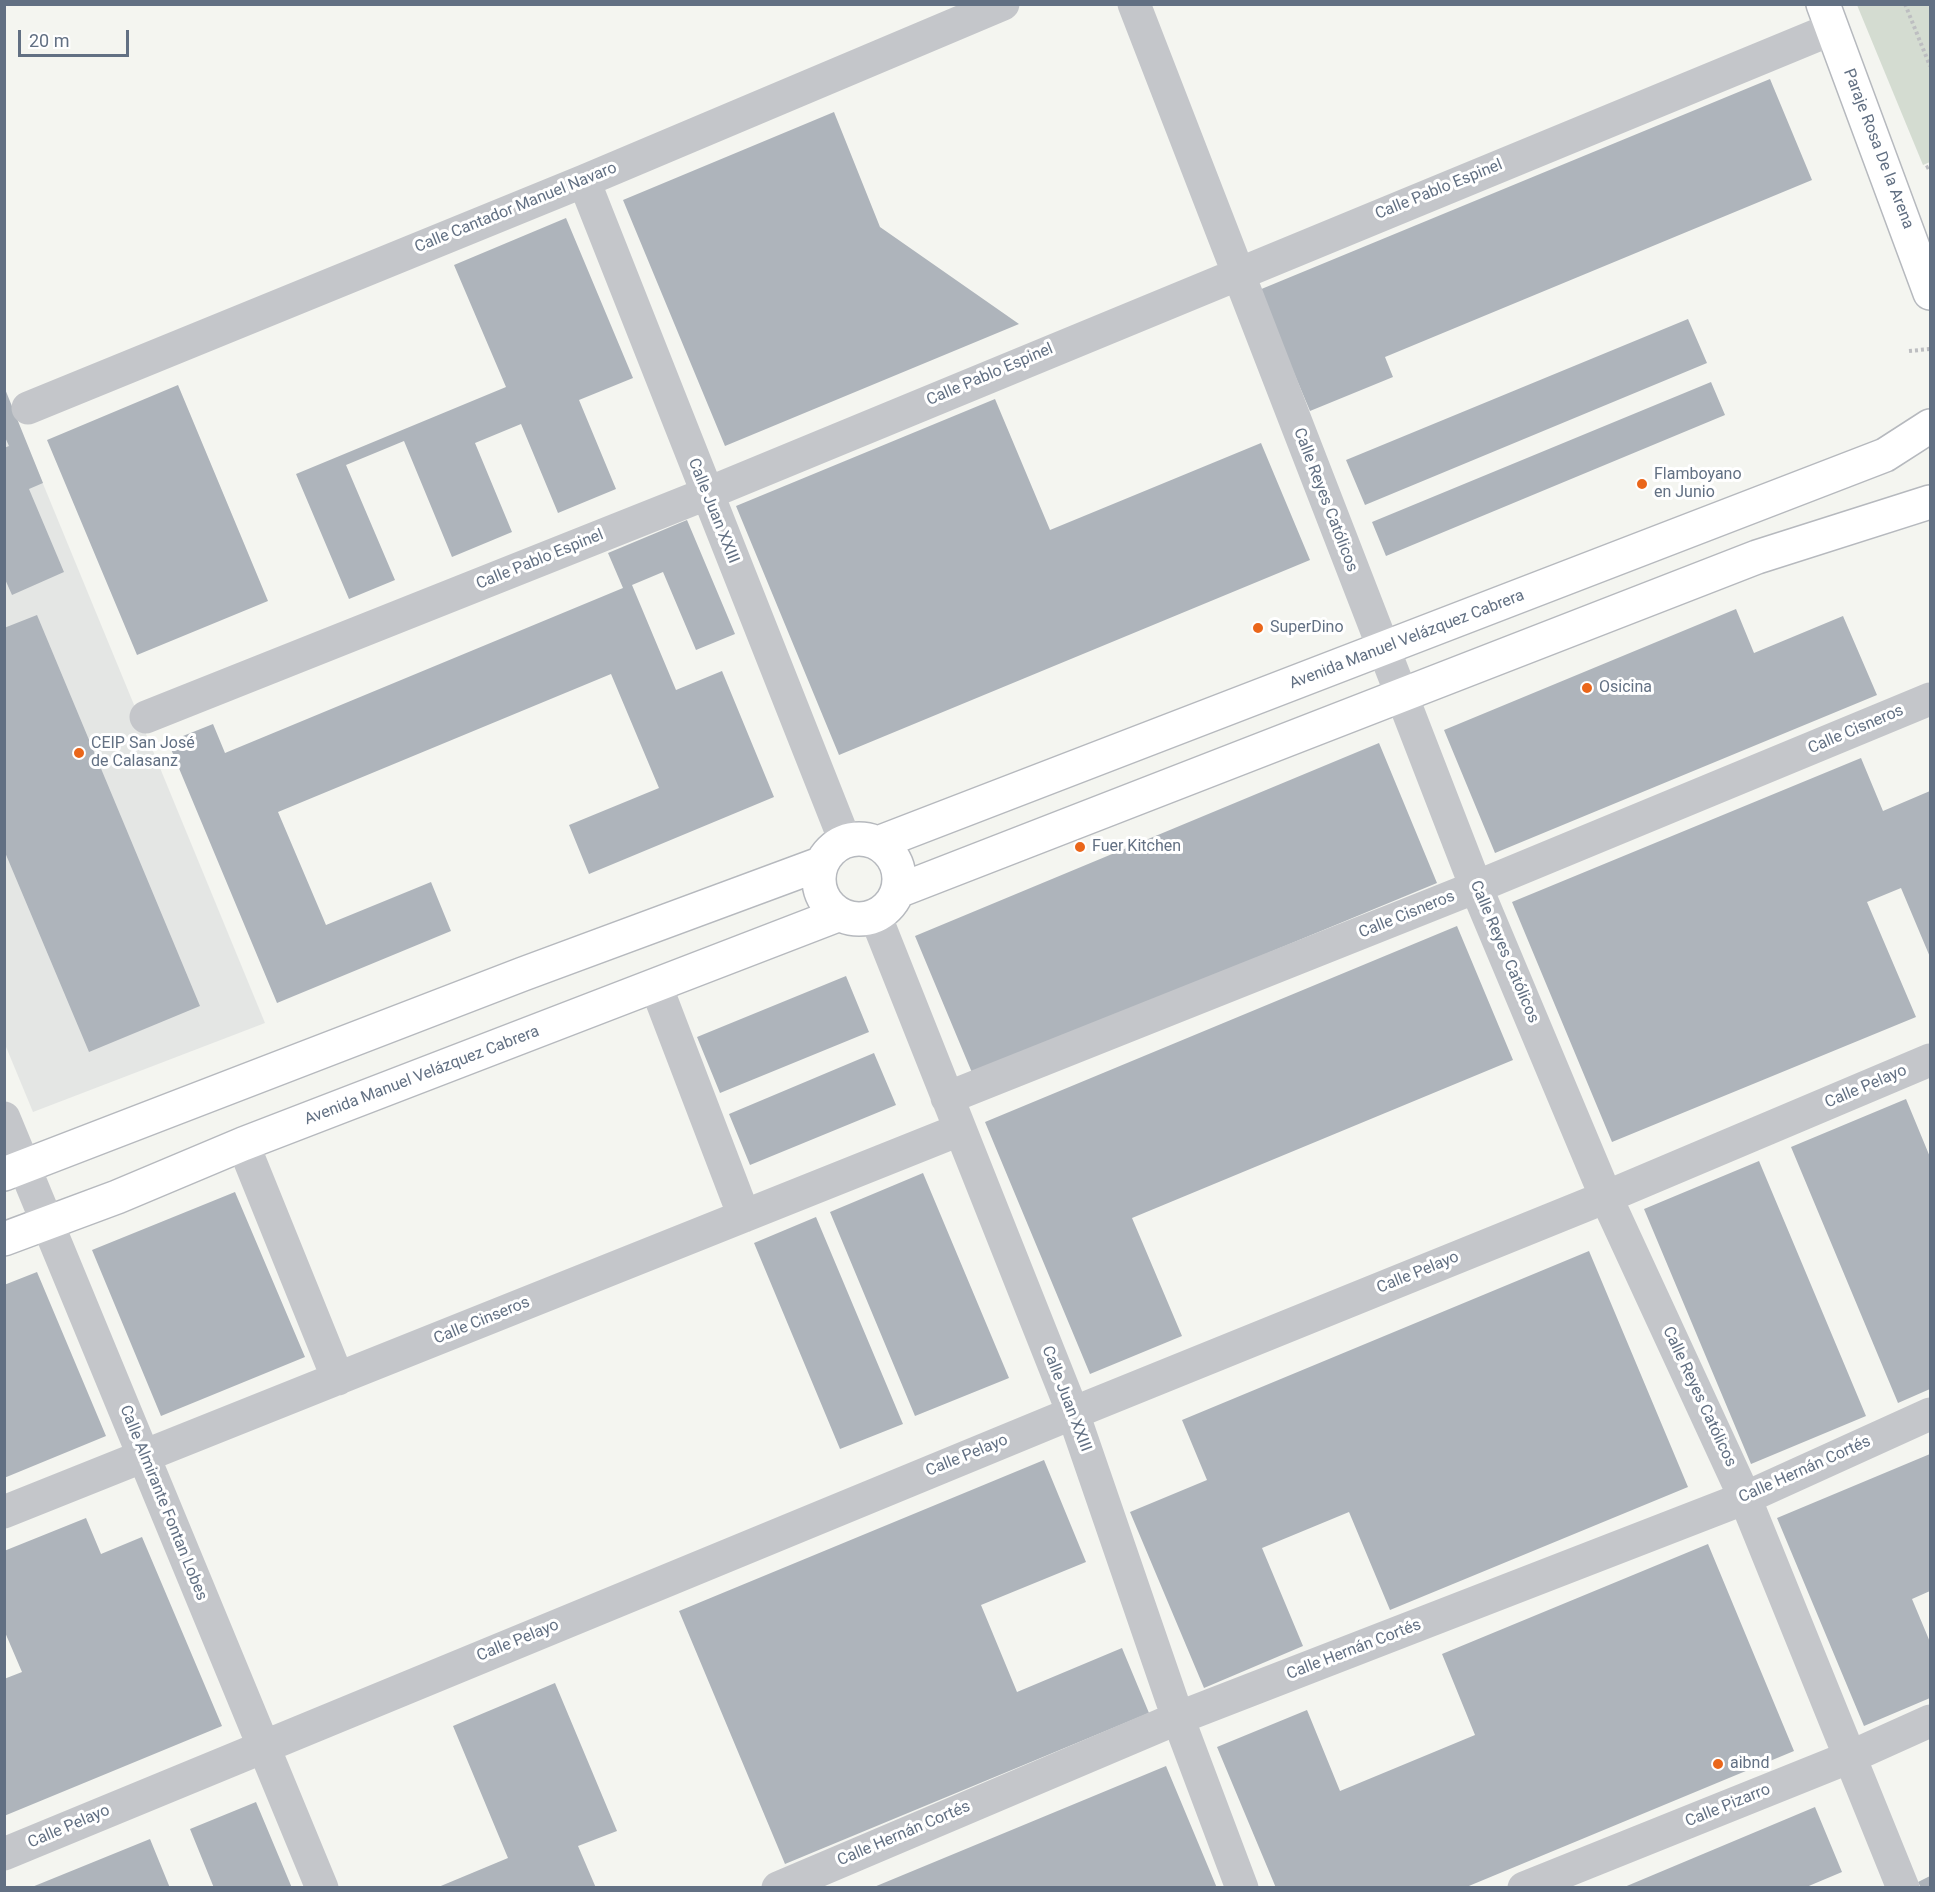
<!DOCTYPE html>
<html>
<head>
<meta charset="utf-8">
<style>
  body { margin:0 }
  #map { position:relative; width:1935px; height:1892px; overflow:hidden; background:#f4f5f0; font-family:Roboto,sans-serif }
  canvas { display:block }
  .frame { position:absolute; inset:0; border:6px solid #627083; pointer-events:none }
  .scale { position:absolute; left:18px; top:30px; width:111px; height:27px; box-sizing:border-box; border:3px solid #627083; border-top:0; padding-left:8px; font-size:18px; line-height:21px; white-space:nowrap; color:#627083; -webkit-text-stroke:4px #fff; paint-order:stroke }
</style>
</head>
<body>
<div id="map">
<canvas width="1935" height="1892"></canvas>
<div class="frame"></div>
<div class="scale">20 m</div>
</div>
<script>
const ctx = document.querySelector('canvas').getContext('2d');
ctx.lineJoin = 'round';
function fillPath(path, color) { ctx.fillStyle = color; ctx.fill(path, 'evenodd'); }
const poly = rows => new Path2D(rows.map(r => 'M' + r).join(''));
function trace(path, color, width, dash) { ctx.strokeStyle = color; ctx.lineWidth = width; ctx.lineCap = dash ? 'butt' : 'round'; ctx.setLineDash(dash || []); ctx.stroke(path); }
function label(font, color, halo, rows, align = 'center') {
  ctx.font = font + ' Roboto,sans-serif'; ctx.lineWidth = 6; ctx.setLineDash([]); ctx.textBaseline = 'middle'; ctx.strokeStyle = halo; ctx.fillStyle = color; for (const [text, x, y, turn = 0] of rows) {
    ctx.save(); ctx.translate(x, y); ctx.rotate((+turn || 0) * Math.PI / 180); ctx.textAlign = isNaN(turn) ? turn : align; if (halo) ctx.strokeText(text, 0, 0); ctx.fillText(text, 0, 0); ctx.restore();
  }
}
fillPath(poly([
  [4,389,265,1023,33,1112,4,1042]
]), '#e4e6e4');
fillPath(poly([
  [1857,5,1930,5,1930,162,1923,165]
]), '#d4dcd1');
fillPath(poly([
  [1770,79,1812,180,1385,357,1393,377,1310,411,1259,290],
  [834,112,880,227,1019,324,725,446,623,200],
  [566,218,633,378,579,400,616,489,558,513,521,424,475,443,512,532,452,557,404,441,346,465,395,580,349,599,296,474,506,387,454,265],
  [1688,319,1707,363,1365,505,1346,460],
  [1711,382,1725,415,1386,556,1372,522],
  [178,385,268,601,137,655,47,440],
  [5,389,43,483,29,489,64,572,12,595,4,577,4,448,9,446,4,435],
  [995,399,1050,530,1261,443,1310,560,839,755,736,506],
  [687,520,735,634,696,650,663,572,632,585,676,690,722,671,774,797,589,874,569,825,659,788,611,674,278,812,326,925,431,882,451,931,277,1003,168,742,213,724,225,753,623,588,608,553],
  [1736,609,1754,653,1843,616,1877,695,1495,853,1444,730],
  [37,615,200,1006,89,1052,4,850,4,628],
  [1379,743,1437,883,973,1075,915,936],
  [1861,758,1883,811,1930,791,1930,957,1901,888,1867,902,1916,1017,1612,1142,1512,902],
  [1457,926,1513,1060,1132,1218,1182,1336,1090,1374,985,1122],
  [846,976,869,1032,720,1093,697,1037],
  [874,1053,896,1105,750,1165,729,1114],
  [1906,1099,1930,1157,1930,1389,1898,1403,1791,1147],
  [1759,1161,1866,1416,1751,1464,1644,1209],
  [923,1173,1009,1378,915,1416,830,1212],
  [235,1192,305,1357,161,1416,92,1250],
  [816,1217,903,1424,840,1449,754,1243],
  [1589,1251,1688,1487,1390,1610,1349,1512,1262,1548,1303,1646,1204,1688,1130,1512,1207,1480,1182,1420],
  [37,1272,106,1436,4,1478,4,1285],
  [1930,1454,1930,1591,1912,1599,1930,1642,1930,1698,1864,1726,1777,1518],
  [1044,1460,1086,1562,981,1605,1017,1692,1122,1648,1149,1713,785,1864,679,1611],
  [86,1518,101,1554,142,1537,222,1726,4,1816,4,1679,22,1672,4,1630,4,1551],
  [1708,1544,1794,1751,1464,1888,1276,1888,1217,1747,1307,1710,1340,1791,1475,1735,1442,1654],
  [555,1683,617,1831,578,1846,596,1888,436,1888,508,1858,453,1726],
  [1166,1766,1217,1888,874,1888,874,1887],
  [256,1802,292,1888,214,1888,190,1829],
  [1815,1807,1842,1872,1804,1888,1622,1888],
  [150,1839,170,1888,32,1888,32,1887],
  [1930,1876,1930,1888,1921,1888,1918,1882]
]), '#aeb4bb');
const primary = poly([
  [1823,4,1930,293],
  '819 879a40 40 0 1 1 80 0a40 40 0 1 1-80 0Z',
  [878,843,1885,455,1930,426],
  [898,891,1757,557,1930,502],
  [4,1174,523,974,820,864],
  [4,1239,117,1197,243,1144,840,914]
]);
trace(primary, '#b6b9be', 36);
trace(poly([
  [1905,4,1930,66],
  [1926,168,1930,166],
  [1909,351,1930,349]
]), '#bdbec1', 4, [3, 3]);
trace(poly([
  [1134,4,1476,887,1606,1197,1745,1498,1903,1888],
  [584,181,845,841],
  [28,408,584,181,1003,4],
  [146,717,706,494,1832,29],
  [875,915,1073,1413,1178,1718,1242,1888],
  [656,986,744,1216],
  [947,1098,1476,887,1930,699],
  [4,1118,322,1888],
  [243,1144,338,1379],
  [4,1512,959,1130],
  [4,1854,1073,1413,1606,1197,1930,1060],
  [778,1888,1178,1718,1745,1498,1930,1414],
  [1524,1888,1850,1757,1930,1721]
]), '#c4c6ca', 33);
trace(primary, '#fff', 33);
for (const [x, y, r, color] of [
  [1642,484,6,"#ea661a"],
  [1258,628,6,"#ea661a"],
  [1587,688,6,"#ea661a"],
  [79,753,6,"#ea661a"],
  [1080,847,6,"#ea661a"],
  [1718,1764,6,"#ea661a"]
]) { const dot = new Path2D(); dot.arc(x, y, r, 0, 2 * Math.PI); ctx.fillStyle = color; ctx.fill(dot); trace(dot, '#fff', 2); }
label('16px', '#627083', '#fff', [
  ["Paraje Rosa De la Arena",1878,149,69],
  ["Calle Pablo Espinel",1439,190,-22],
  ["Calle Cantador Manuel Navaro",516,208,-22],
  ["Calle Pablo Espinel",990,375,-23],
  ["Calle Reyes Católicos",1325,500,69],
  ["Calle Juan XXIII",713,511,68],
  ["Calle Pablo Espinel",540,560,-22],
  ["Avenida Manuel Velázquez Cabrera",1407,640,-21],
  ["Calle Cisneros",1856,730,-23],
  ["Calle Cisneros",1407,915,-22],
  ["Calle Reyes Católicos",1504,952,67],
  ["Avenida Manuel Velázquez Cabrera",422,1076,-21],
  ["Calle Pelayo",1866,1087,-23],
  ["Calle Pelayo",1418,1273,-22],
  ["Calle Cinseros",482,1321,-22],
  ["Calle Reyes Católicos",1699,1397,65],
  ["Calle Juan XXIII",1066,1399,69],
  ["Calle Pelayo",967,1456,-22],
  ["Calle Hernán Cortés",1805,1470,-24],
  ["Calle Almirante Fontan Lobes",163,1503,68],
  ["Calle Pelayo",518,1641,-22],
  ["Calle Hernán Cortés",1354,1650,-21],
  ["Calle Pizarro",1728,1806,-22],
  ["Calle Pelayo",69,1827,-23],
  ["Calle Hernán Cortés",904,1834,-23]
]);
label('16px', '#627083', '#fff', [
  ["Flamboyano",1654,475],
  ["en Junio",1654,493],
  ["SuperDino",1270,628],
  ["Osicina",1599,688],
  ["CEIP San José",91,744],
  ["de Calasanz",91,762],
  ["Fuer Kitchen",1092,847],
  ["aibnd",1730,1764]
], 'left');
</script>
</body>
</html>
